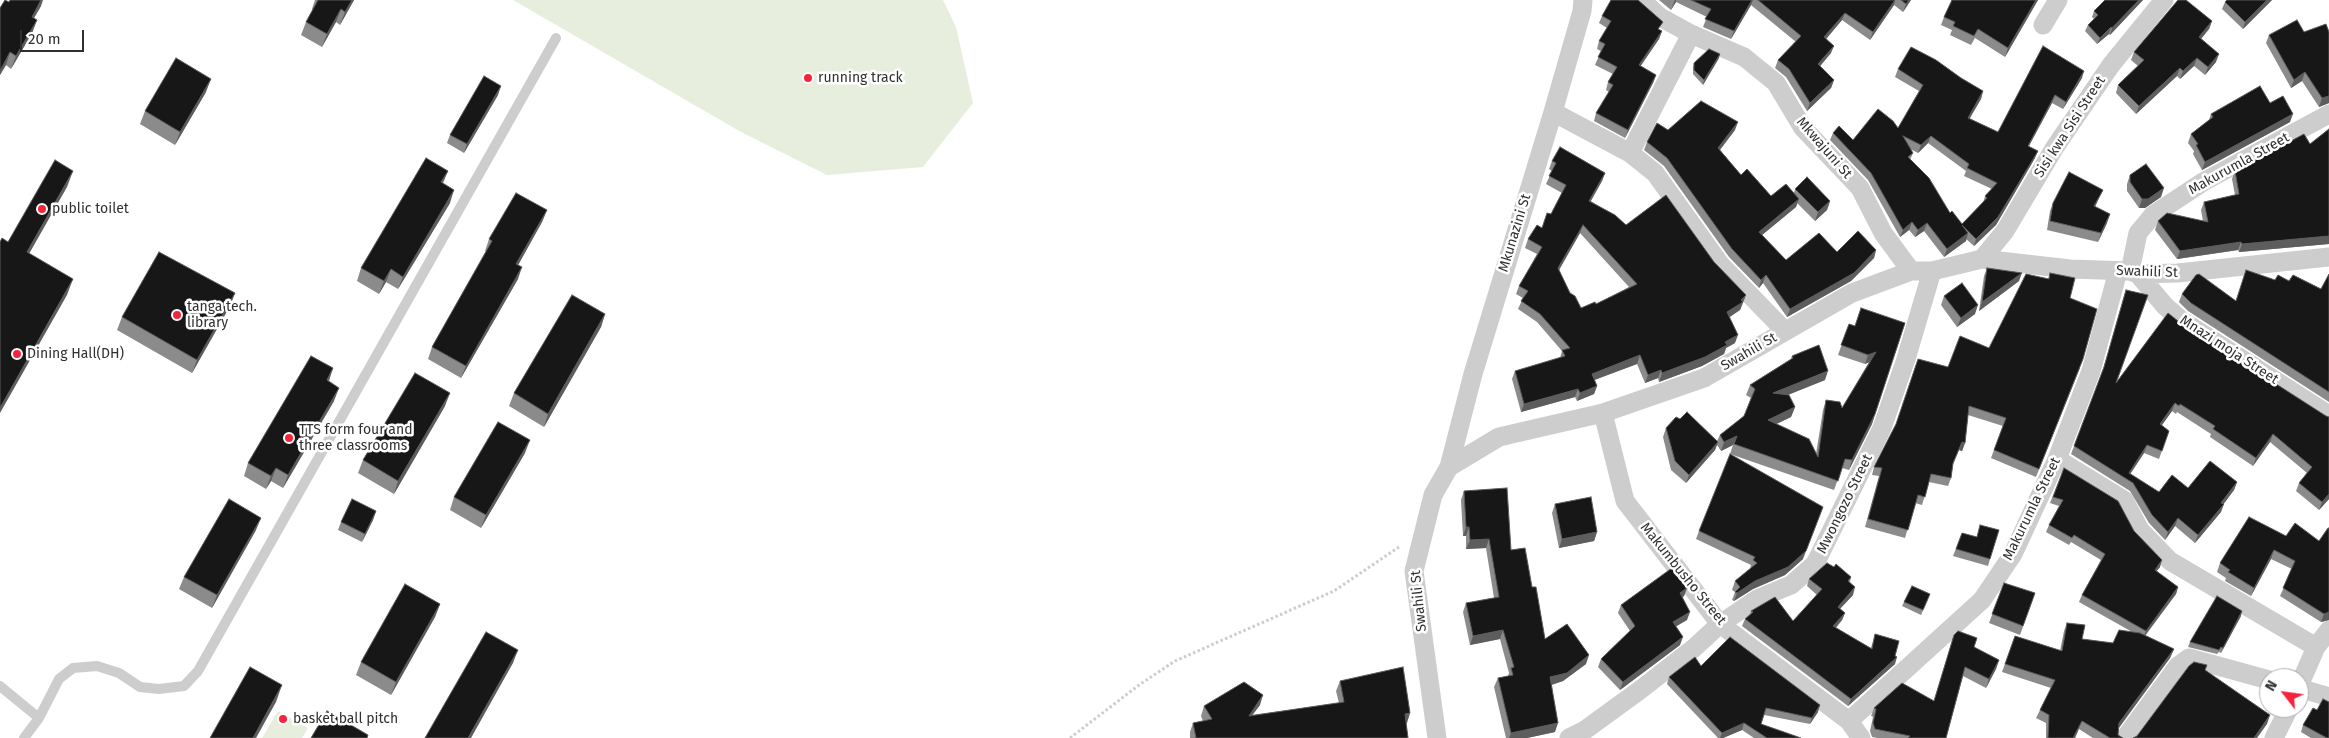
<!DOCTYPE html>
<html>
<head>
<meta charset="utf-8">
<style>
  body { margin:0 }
  #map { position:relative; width:2329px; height:738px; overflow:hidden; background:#fff; font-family:"Fira Sans",sans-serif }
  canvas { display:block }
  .north { position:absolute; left:2259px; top:668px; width:50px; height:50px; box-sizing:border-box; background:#fff; border:1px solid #acacac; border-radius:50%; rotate:300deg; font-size:14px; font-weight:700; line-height:20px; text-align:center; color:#303030 }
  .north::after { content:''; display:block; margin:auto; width:18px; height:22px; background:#f5243d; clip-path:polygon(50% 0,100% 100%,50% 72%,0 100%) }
  .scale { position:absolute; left:20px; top:30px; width:64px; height:22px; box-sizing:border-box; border:2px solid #303030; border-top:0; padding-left:6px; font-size:15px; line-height:18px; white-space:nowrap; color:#303030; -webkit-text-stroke:4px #fff; paint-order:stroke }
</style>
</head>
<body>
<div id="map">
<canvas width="2329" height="738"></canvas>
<div class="north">N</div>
<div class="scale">20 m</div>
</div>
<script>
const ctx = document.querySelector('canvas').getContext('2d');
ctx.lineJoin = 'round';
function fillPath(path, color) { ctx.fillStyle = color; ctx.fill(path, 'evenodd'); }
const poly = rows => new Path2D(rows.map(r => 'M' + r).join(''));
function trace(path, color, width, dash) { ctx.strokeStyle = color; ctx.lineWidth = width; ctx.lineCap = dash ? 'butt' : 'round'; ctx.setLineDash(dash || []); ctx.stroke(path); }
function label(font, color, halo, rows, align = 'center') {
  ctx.font = font + ' "Fira Sans",sans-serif'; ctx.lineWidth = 5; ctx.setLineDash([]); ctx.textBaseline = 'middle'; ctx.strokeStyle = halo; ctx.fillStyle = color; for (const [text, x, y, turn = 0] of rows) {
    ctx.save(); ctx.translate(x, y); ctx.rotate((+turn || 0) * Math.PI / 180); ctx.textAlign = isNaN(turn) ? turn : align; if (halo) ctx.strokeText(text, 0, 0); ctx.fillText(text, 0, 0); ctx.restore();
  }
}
fillPath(poly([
  [513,0,943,0,956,27,973,103,923,167,827,175,741,132],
  [278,711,308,728,302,738,262,738]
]), '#e7eedd');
trace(poly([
  [1070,738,1139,685,1175,661,1334,591,1399,547]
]), '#cdcdcd', 3, [2.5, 2.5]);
trace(poly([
  [0,686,39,718],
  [24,738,39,718,59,679,73,668,97,666,119,673,140,687,159,689,184,686,198,671,556,38]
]), '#cdcdcd', 10);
trace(poly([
  [1641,0,1660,17,1691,34,1744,57,1776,83,1803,128,1860,188,1883,233,1911,271],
  [2043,25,2058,0],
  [1553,112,1630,153,1655,173,1720,264,1785,331],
  [1630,153,1691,34],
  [1982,259,2005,231,2055,147,2111,65,2164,0],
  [2130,271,2138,233,2153,215,2203,182,2329,114],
  [2138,274,2165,306,2181,320,2329,415],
  [1603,413,1625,501,1720,624,1849,721,1861,738],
  [2057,459,2124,500,2140,530,2170,561,2316,647],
  [1449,467,1473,374,1553,112,1582,11,1583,0],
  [2299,686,2316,647,2329,630],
  [2299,688,2329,697],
  [1849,721,1982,600,2013,554,2057,459,2091,371,2118,271],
  [1437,738,1414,571,1433,495,1449,467,1499,437,1603,413,1704,378,1852,293,1911,271,1932,271,1982,259,2070,269,2130,271,2138,274,2178,273,2329,257],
  [1569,738,1585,730,1640,690,1694,648,1720,624,1757,599,1791,585,1815,564,1882,428,1906,359,1932,271],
  [2125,738,2178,666,2189,658,2269,680],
  [2274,738,2289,708]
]), '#cdcdcd', 19);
fillPath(poly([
  [315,0,354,0,340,25,336,22,322,47,301,35,306,22,313,10,312,9],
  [1659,0,1911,0,1903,12,1894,5,1870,40,1842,20,1826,39,1831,53,1820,66,1834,80,1831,88,1807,111,1786,77,1775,68,1778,60,1796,42,1751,5,1731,39,1703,27,1707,17,1676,2,1671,10],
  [1952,0,2038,0,2005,57,1975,38,1971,45,1950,35,1952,30,1941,25,1944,17],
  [2105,0,2143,0,2110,35,2109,34,2097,44,2085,31,2088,25,2094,19,2092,17,2094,11],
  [2272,0,2243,29,2222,9,2225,2],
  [9,2,41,6,34,18,37,20,32,33,11,69,6,65,0,75,0,8],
  [1602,16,1660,30,1662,31,1659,39,1640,66,1656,75,1653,83,1625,138,1594,121,1596,113,1609,92,1606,90,1608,82,1613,74,1595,65,1601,51,1597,49,1599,41,1607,28,1599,23],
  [2212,21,2209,29,2201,39,2216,62,2205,75,2194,66,2180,79,2177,76,2136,114,2116,93,2118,85,2138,66,2131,60,2134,52],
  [2304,32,2329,32,2329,103,2319,107,2302,81,2291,88,2266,43,2269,35],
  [1719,58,1703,85,1693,74,1693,68,1694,63],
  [1898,69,1961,78,1983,91,1981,99,1969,118,1998,132,2082,78,2063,109,2052,103,2029,146,2035,158,1996,225,1974,246,1966,239,1966,241,1944,257,1924,231,1915,237,1909,230,1900,237,1868,180,1830,140,1833,133,1853,140,1898,128,1919,91,1895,77],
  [1928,143,1966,171,1964,176,1992,189,1985,196,1983,203,1962,224,1950,213,1910,160,1913,153,1910,149,1918,153],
  [206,92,175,145,140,124,145,111],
  [498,95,464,153,447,143,450,135],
  [2270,103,2290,122,2202,170,2193,154,2194,151,2188,143,2191,134,2209,120,2211,114],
  [2329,129,2329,244,2239,252,2238,250,2177,259,2155,230,2158,221,2203,221,2201,210,2204,202,2235,195,2232,179,2235,171,2310,144],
  [1668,130,1735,130,1720,150,1741,175,1771,196,1794,193,1795,189,1830,201,1827,210,1815,221,1797,203,1796,207,1762,235,1786,260,1837,252,1876,250,1874,258,1851,281,1787,317,1763,283,1759,288,1729,257,1664,166,1644,150,1647,142],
  [1552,161,1605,173,1602,181,1591,201,1626,225,1714,262,1746,295,1740,310,1729,317,1735,343,1726,348,1724,354,1702,366,1659,382,1658,378,1645,383,1637,364,1594,380,1597,386,1594,394,1577,401,1575,397,1521,412,1512,379,1515,371,1560,358,1562,351,1537,322,1518,309,1523,298,1516,294,1519,286,1537,254,1525,248,1528,239,1542,228,1551,214,1562,193,1546,184,1552,171,1549,169],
  [1580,233,1629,287,1596,304,1581,308,1570,293,1559,270],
  [2130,175,2161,197,2145,208,2139,208,2127,191,2127,184],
  [443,183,450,203,398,289,386,282,379,294,357,281,361,268],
  [2103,190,2099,198,2095,207,2107,223,2098,242,2047,230,2050,211,2053,203],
  [547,210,542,222,518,265,518,279,461,378,428,359,432,347,486,251,485,251,489,239],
  [1987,268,2019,281,1979,311,1984,276],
  [2050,273,2070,298,2080,368,2036,477,1991,458,2003,426,1968,415,1965,443,1962,451,1959,450,1953,465,1951,478,1948,486,1929,482,1922,505,1915,503,1905,538,1865,527,1879,476,1872,475,1874,467,1948,367,1989,348,2048,279],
  [2329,274,2329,402,2188,311,2179,302,2182,294,2236,301,2275,280,2289,281,2321,289],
  [2126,290,2116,383,2178,321,2326,416,2329,417,2329,499,2319,510,2296,491,2299,483,2307,473,2270,442,2253,466,2210,437,2211,434,2177,412,2176,414,2172,411,2162,425,2169,431,2159,459,2144,453,2130,474,2159,492,2237,482,2234,490,2223,504,2221,512,2195,543,2175,526,2165,540,2149,523,2130,491,2071,454,2102,373],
  [235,293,230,306,192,373,117,330,122,317],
  [1944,296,1975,314,1957,327,1941,305],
  [605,314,601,327,544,427,509,406,514,393],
  [1905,323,1872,424,1849,470,1842,468,1834,490,1730,454,1733,445,1721,451,1717,445,1715,450,1686,483,1671,470,1663,437,1666,428,1717,441,1720,435,1744,416,1751,398,1746,395,1750,385,1791,359,1792,356,1825,380,1788,395,1795,407,1791,417,1776,424,1816,454,1823,410,1826,400,1842,408,1869,362,1865,364,1838,355,1849,324,1855,326],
  [329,382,334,401,283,488,271,481,266,489,244,476,248,463],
  [445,406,394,494,358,473,363,460],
  [525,453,481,528,450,510,454,497],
  [2064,468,2134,531,2160,567,2156,571,2178,587,2176,594,2145,636,2174,649,2170,658,2118,728,2118,735,2123,738,2093,738,2079,729,2075,738,2046,738,2046,723,2036,718,2051,688,2002,672,2015,636,2060,651,2064,631,2067,623,2082,639,2113,643,2134,633,2079,602,2082,595,2101,560,2071,542,2069,545,2046,532,2049,525,2059,506,2050,503],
  [1464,491,1511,550,1532,587,1545,639,1586,664,1563,681,1552,685,1555,732,1527,738,1506,738,1494,687,1498,678,1508,676,1509,673,1500,639,1470,645,1463,612,1466,603,1494,598,1486,548,1466,549,1466,536,1463,536,1461,500],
  [1555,504,1597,532,1594,541,1559,548,1552,513],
  [376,511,373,520,362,542,338,530,341,522],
  [2329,528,2329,620,2321,622,2280,596,2292,569,2271,559,2251,596,2225,581,2226,578,2217,572,2220,563,2286,536,2319,541],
  [256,530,212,608,179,589,184,577],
  [1699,531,1803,559,1785,575,1753,589,1734,601,1732,600,1735,592,1732,590,1735,581,1750,569,1751,565,1696,539],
  [1962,533,1990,559,1988,566,1953,556],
  [1851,577,1850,582,1853,595,1840,609,1845,613,1842,620,1836,628,1871,648,1875,634,1895,656,1895,664,1848,706,1742,626,1745,619,1750,615,1751,611,1793,621,1817,595,1807,586,1809,579],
  [2004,583,2035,593,2020,635,1989,623],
  [1687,588,1684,596,1682,598,1687,620,1676,626,1680,645,1620,690,1598,667,1601,659,1630,631,1618,613,1621,605],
  [1928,599,1921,615,1902,606,1904,602],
  [440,604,435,617,391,695,356,675,361,662],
  [2241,616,2221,653,2219,652,2217,654,2188,647,2190,642],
  [1954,635,1974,647,1999,660,1996,669,1986,688,1963,676,1946,738,1877,738,1872,737,1870,731,1873,717,1871,716,1874,708,1934,701],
  [1701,666,1818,712,1810,724,1764,715,1761,724,1801,738,1754,738,1742,730,1723,738,1718,738,1667,684,1669,677],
  [1340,681,1410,713,1406,723,1408,738,1190,738,1190,732,1193,723,1203,721,1201,716,1204,706,1260,705,1252,715,1339,703,1336,691],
  [2317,710,2329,738,2311,738,2301,732,2303,725]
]), '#8b8b8b');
fillPath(poly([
  [41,0,43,0,41,6,27,30,32,17],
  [352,0,354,0,340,25,345,12],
  [1675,0,1676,0,1676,2,1671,10],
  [1752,0,1753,0,1751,5,1731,39,1734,31],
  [1895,0,1894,5,1870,40,1873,32],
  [1909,0,1911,0,1903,12,1906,4],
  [2036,0,2038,0,2005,57,2008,48],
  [2139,0,2143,0,2110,35,2112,28],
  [2267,0,2272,0,2243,29,2245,22],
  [341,9,336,22,322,47,327,34],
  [1845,13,1842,20,1821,45,1824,37],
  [37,20,32,33,11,69,16,56],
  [2212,21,2209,29,2196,45,2199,37],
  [2111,27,2109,34,2097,44,2100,38],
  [1662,31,1659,39,1636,73,1639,65],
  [1834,46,1831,53,1816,71,1818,64],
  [10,52,6,65,0,75,0,71],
  [1720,54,1719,58,1703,85,1704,80],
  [2219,54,2216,62,2205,75,2208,67],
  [2197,58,2194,66,2180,79,2183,71],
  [2180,68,2177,76,2136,114,2139,106],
  [2084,71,2082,78,2063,109,2066,102],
  [2305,72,2302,81,2291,88,2294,80],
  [1656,75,1653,83,1625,138,1628,130],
  [211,79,206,92,175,145,180,132],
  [1834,80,1831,88,1807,111,1810,103],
  [501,86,498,95,464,153,467,144],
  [1983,91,1981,99,1966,125,1968,118],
  [2055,95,2052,103,2025,153,2028,146],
  [2329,96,2329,103,2319,107,2322,98],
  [2293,114,2290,122,2202,170,2205,162],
  [1738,122,1735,130,1715,156,1718,148],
  [1931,136,1928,143,1918,153,1921,145],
  [2038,151,2035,158,1996,225,1974,246,1976,239],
  [73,171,67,187,21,268,27,252],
  [448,171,443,183,441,182],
  [1605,173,1602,181,1586,209,1589,201],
  [2164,188,2161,197,2145,208,2139,208,2142,199],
  [454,190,450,203,398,289,403,277],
  [2103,190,2099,198,2091,215,2094,206],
  [1799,199,1796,207,1756,240,1759,232],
  [1830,201,1827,210,1815,221,1818,212],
  [547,210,542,222,512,276,516,264],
  [2110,214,2107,223,2098,242,2101,233],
  [1912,222,1909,230,1900,237,1903,230],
  [1927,223,1924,231,1915,237,1918,230],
  [1583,225,1580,233,1555,277,1558,268],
  [1968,233,1966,241,1944,257,1947,249],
  [2329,236,2329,244,2239,252,2242,244],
  [2241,242,2238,250,2177,259,2180,251],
  [1876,250,1874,258,1851,281,1787,317,1790,309],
  [522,267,518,279,461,378,466,366],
  [391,269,386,282,379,294,384,281],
  [2022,273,2019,281,1979,311,1982,302],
  [1766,275,1763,283,1759,288,1761,280],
  [73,279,67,295,0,413,0,408],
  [235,293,230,306,192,373,197,360],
  [1746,295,1740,310,1724,321,1727,312],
  [1978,305,1975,314,1957,327,1961,318],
  [605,314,601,327,544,427,548,414],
  [1738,335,1735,343,1726,348,1724,354,1702,366,1659,382,1662,373],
  [1876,352,1872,361,1865,364,1868,355],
  [1640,355,1637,364,1589,382,1592,374],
  [333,368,329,381,327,380],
  [1661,370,1658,378,1645,383,1648,375],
  [1828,371,1825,380,1770,402,1773,393],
  [1597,386,1594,394,1577,401,1580,393],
  [339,388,334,401,283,488,288,475],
  [1578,389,1575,397,1521,412,1524,404],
  [450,393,445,406,394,494,398,481],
  [2175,403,2172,411,2157,432,2160,424],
  [1795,407,1791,417,1764,430,1768,420],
  [1875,414,1872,424,1849,470,1852,460],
  [2273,434,2270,442,2253,466,2256,458],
  [1737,436,1733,445,1721,451,1724,442],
  [530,440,525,453,481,528,486,515],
  [1718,442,1715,450,1686,483,1689,475],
  [1962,442,1965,443,1962,451,1959,450],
  [2147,445,2144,453,2127,479,2129,473],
  [276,468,271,481,266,489,271,476],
  [2237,482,2234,490,2220,509,2224,504,2221,512,2195,543,2198,535],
  [2329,494,2329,499,2319,510,2322,502],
  [1823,507,1803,559,1785,575,1753,589,1734,601,1737,593],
  [376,511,373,520,362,542,365,534],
  [261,518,256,530,212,608,217,595],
  [2178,518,2175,526,2165,540,2168,532],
  [1466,527,1469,527,1466,536,1463,536],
  [1597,532,1594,541,1559,548,1562,539],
  [1489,539,1486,548,1466,549,1470,540],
  [2274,550,2271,559,2251,596,2254,588],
  [2162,560,2160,567,2152,577,2155,570],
  [1855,587,1853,595,1835,614,1838,607],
  [2178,587,2176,594,2143,638,2146,631],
  [1687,588,1684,596,1677,601,1680,593],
  [440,604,435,617,391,695,396,682],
  [2242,611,2241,616,2221,653,2223,648],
  [1690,612,1687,620,1670,630,1673,622],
  [2329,612,2329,620,2321,622,2324,614],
  [1845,613,1842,620,1830,634,1833,626],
  [1503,630,1500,639,1470,645,1473,636],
  [1683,637,1680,645,1620,690,1623,682],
  [2174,649,2170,658,2116,732,2119,723],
  [518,650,513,663,471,738,468,738],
  [1589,655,1586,664,1563,681,1547,686,1550,677],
  [1897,657,1895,664,1848,706,1851,699],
  [1999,660,1996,669,1986,688,1989,679],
  [282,685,276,702,256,738,253,738],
  [1263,695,1260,705,1245,725,1249,716],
  [1820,705,1818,712,1810,724,1812,718],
  [1410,713,1407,723,1402,724,1405,714],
  [2270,715,2267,724,2257,738,2254,738],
  [2082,721,2075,738,2073,738],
  [1558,723,1555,732,1527,738,1509,738,1511,733],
  [1744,723,1742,730,1723,738,1720,738,1722,733]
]), '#5d5d5d');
const building = poly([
  [5,0,9,2,10,0,41,0,32,17,37,20,16,56,10,52,0,71,0,8,5,0],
  [318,0,352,0,345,12,341,9,327,34,306,22,318,0],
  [1611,0,1638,0,1663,22,1658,29,1662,31,1639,65,1656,75,1628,130,1596,113,1613,85,1608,82,1617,67,1598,57,1605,44,1599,41,1611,21,1602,16,1611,0],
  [1691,0,1752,0,1734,31,1705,19,1711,9,1691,0],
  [1758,0,1895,0,1873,32,1845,13,1824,37,1834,46,1818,64,1834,80,1810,103,1789,69,1778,60,1801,36,1758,0],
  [1901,0,1909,0,1906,4,1901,0],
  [1952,0,2036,0,2008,48,1978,29,1974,36,1953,26,1955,22,1944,17,1952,0],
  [2105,0,2139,0,2112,28,2111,27,2100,38,2088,25,2098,15,2094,11,2105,0],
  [2178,0,2186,0,2212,21,2199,37,2219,54,2208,67,2197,58,2183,71,2180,68,2139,106,2118,85,2144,60,2134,52,2178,0],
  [2227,0,2267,0,2245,22,2225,2,2227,0],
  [2297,20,2304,32,2326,24,2329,32,2329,96,2322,98,2305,72,2294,80,2269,35,2297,20],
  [2043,46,2084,71,2066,102,2055,95,2028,146,2038,151,1998,217,1976,239,1962,225,1968,233,1947,249,1927,223,1918,230,1912,222,1903,230,1871,173,1833,133,1839,126,1853,140,1878,109,1893,121,1898,128,1923,85,1898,69,1911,47,1936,60,1961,78,1983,91,1968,118,1998,132,2043,46],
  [1903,136,1921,145,1931,136,1969,164,1967,168,1997,183,1985,196,1987,198,1962,224,1952,211,1950,213,1929,178,1908,157,1913,153,1903,136],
  [1709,49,1720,54,1704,80,1694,70,1694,63,1709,49],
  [176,58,211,79,180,132,145,111,176,58],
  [484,76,501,86,467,144,450,135,484,76],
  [2260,86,2270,103,2283,96,2293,114,2205,162,2196,145,2198,144,2191,134,2213,117,2211,114,2260,86],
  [1701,101,1738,122,1718,148,1741,175,1747,169,1771,196,1786,184,1799,199,1759,232,1786,260,1819,233,1837,252,1858,231,1876,250,1854,273,1790,309,1766,275,1761,280,1732,249,1667,158,1647,142,1657,123,1668,130,1701,101],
  [2329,129,2329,236,2242,244,2241,242,2180,251,2158,221,2167,213,2208,222,2204,202,2239,194,2235,171,2304,134,2310,144,2329,129],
  [1560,147,1605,173,1589,201,1615,215,1626,225,1666,195,1714,262,1746,295,1741,300,1743,302,1727,312,1738,335,1725,342,1727,345,1705,357,1662,373,1661,370,1648,375,1640,355,1592,374,1597,386,1580,393,1578,389,1524,404,1515,371,1565,356,1562,350,1570,348,1540,314,1521,301,1528,291,1519,286,1542,247,1528,239,1537,225,1542,228,1547,213,1551,214,1566,185,1549,176,1556,163,1552,161,1560,147],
  [1583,225,1637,284,1596,304,1595,302,1581,308,1575,296,1570,293,1558,268,1583,225],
  [426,158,448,171,441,182,454,190,403,277,391,269,384,281,361,268,426,158],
  [55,160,73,171,27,252,73,279,0,408,0,242,2,238,8,242,55,160],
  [2146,164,2164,188,2148,199,2142,199,2130,182,2130,175,2146,164],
  [2069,172,2103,190,2094,206,2110,214,2101,233,2050,221,2053,203,2069,172],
  [1807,177,1830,201,1818,212,1795,189,1807,177],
  [516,193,547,210,516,264,522,267,466,366,432,347,492,241,489,239,516,193],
  [159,252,235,293,197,360,122,317,159,252],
  [1987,268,2022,273,1982,302,1987,268],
  [2246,270,2275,280,2278,275,2289,281,2293,275,2321,289,2329,274,2329,392,2191,303,2182,294,2196,275,2199,274,2236,301,2246,270],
  [2050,273,2075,278,2070,298,2097,309,2083,359,2039,469,1994,450,2006,418,1969,406,1965,443,1962,442,1953,463,1951,478,1931,474,1925,497,1918,495,1908,530,1868,519,1882,468,1874,467,1896,424,1918,359,1948,367,1960,336,1989,348,2026,274,2049,279,2050,273],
  [1962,283,1978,305,1961,318,1944,296,1962,283],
  [2126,290,2148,295,2116,383,2168,313,2178,321,2326,416,2329,417,2329,494,2322,502,2299,483,2312,467,2273,434,2256,458,2213,429,2215,426,2180,404,2179,406,2175,403,2160,424,2169,431,2162,451,2147,445,2129,473,2159,492,2172,475,2188,488,2210,461,2237,482,2221,503,2224,504,2198,535,2178,518,2168,532,2152,515,2133,483,2074,446,2104,367,2126,290],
  [572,295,605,314,548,414,514,393,572,295],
  [1861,308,1905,323,1875,414,1852,460,1845,459,1838,481,1734,444,1737,436,1724,442,1720,435,1744,416,1755,389,1750,385,1793,358,1792,356,1819,345,1828,371,1773,393,1789,395,1795,407,1768,420,1809,439,1818,457,1826,400,1840,402,1842,408,1876,352,1868,355,1841,345,1849,324,1855,326,1861,308],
  [311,356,333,368,327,380,339,388,288,475,276,468,271,476,248,463,311,356],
  [415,373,450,393,398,481,363,460,415,373],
  [1687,412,1718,442,1689,475,1675,461,1666,428,1676,417,1680,419,1687,412],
  [498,422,530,440,486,515,454,497,498,422],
  [1730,454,1823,507,1806,551,1788,567,1755,581,1737,593,1735,592,1740,587,1735,581,1757,563,1753,560,1755,557,1699,531,1730,454],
  [2064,468,2118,501,2134,531,2162,560,2155,570,2178,587,2146,631,2082,595,2105,554,2074,535,2072,538,2049,525,2063,500,2053,497,2064,468],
  [1507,488,1511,550,1525,548,1532,587,1536,587,1545,639,1567,624,1589,655,1567,673,1550,677,1558,723,1511,733,1498,678,1513,675,1511,668,1514,667,1503,630,1473,636,1466,603,1499,597,1489,539,1470,540,1469,527,1466,527,1464,491,1507,488],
  [1591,497,1597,532,1562,539,1555,504,1591,497],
  [229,499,261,518,217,595,184,577,229,499],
  [352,499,376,511,365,534,341,522,352,499],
  [2249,517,2286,536,2295,523,2319,541,2328,528,2329,528,2329,612,2324,614,2283,588,2295,561,2274,550,2254,588,2228,572,2230,570,2220,563,2249,517],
  [1980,525,1999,530,1990,559,1956,549,1962,533,1977,537,1980,525],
  [1827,563,1834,567,1836,564,1851,577,1848,581,1855,587,1838,607,1845,613,1833,626,1872,649,1875,634,1899,641,1895,656,1897,657,1851,699,1745,619,1753,612,1751,611,1775,597,1793,621,1822,589,1809,579,1827,563],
  [1672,568,1687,588,1680,593,1690,612,1673,622,1683,637,1623,682,1601,659,1635,626,1621,605,1672,568],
  [2004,583,2035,593,2023,626,1992,614,2004,583],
  [405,584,440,604,396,682,361,662,405,584],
  [1912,586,1930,594,1923,610,1904,602,1912,586],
  [2217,596,2242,611,2223,648,2221,647,2219,650,2190,642,2217,596],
  [2067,623,2085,625,2082,639,2113,643,2119,630,2140,633,2174,649,2119,723,2118,735,2123,738,2110,738,2082,721,2073,738,2048,738,2049,715,2040,710,2055,680,2005,664,2015,636,2062,651,2067,623],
  [1958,631,1977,638,1974,647,1999,660,1989,679,1965,667,1946,738,1908,738,1910,736,1875,729,1873,723,1876,709,1874,708,1902,683,1934,701,1954,635,1958,631],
  [486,632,518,650,468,738,425,738,486,632],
  [1730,637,1820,705,1812,718,1766,708,1761,724,1801,738,1767,738,1744,723,1722,733,1669,677,1695,657,1701,666,1730,637],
  [2194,662,2207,665,2205,670,2270,715,2254,738,2133,738,2137,736,2189,666,2194,662],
  [250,667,282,685,253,738,210,738,250,667],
  [1403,667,1410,713,1405,714,1408,738,1196,738,1193,723,1212,719,1204,706,1244,682,1263,695,1249,716,1344,702,1340,681,1403,667],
  [2323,699,2329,702,2329,738,2327,738,2303,725,2313,708,2317,710,2323,699],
  [327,711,368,735,367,738,311,738,327,711]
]);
fillPath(building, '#171717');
trace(building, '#5d5d5d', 1);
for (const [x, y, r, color] of [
  [808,78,5,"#f5243d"],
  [42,209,5,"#f5243d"],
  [177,315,5,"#f5243d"],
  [17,354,5,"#f5243d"],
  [289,438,5,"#f5243d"],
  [283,719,5,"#f5243d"]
]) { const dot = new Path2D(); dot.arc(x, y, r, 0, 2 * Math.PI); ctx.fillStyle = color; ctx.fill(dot); trace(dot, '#fff', 2); }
label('14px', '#303030', '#fff', [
  ["running track",818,78],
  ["public toilet",52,209],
  ["tanga tech.",187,307],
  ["library",187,323],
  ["Dining Hall(DH)",27,354],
  ["TTS form four and",299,430],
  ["three classrooms",299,446],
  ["basket ball pitch",293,719]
], 'left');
label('14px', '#303030', '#fff', [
  ["Sisi kwa Sisi Street",2070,127,-57],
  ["Mkwajuni St",1824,148,49],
  ["Makurumla Street",2239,164,-29],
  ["Mkunazini St",1515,233,-73],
  ["Swahili St",2147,272,2],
  ["Mnazi moja Street",2229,350,33],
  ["Swahili St",1749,352,-30],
  ["Mwongozo Street",1845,504,-64],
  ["Makurumla Street",2032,509,-64],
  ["Makumbusho Street",1683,574,51],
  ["Swahili St",1419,601,-96]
]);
</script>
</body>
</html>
